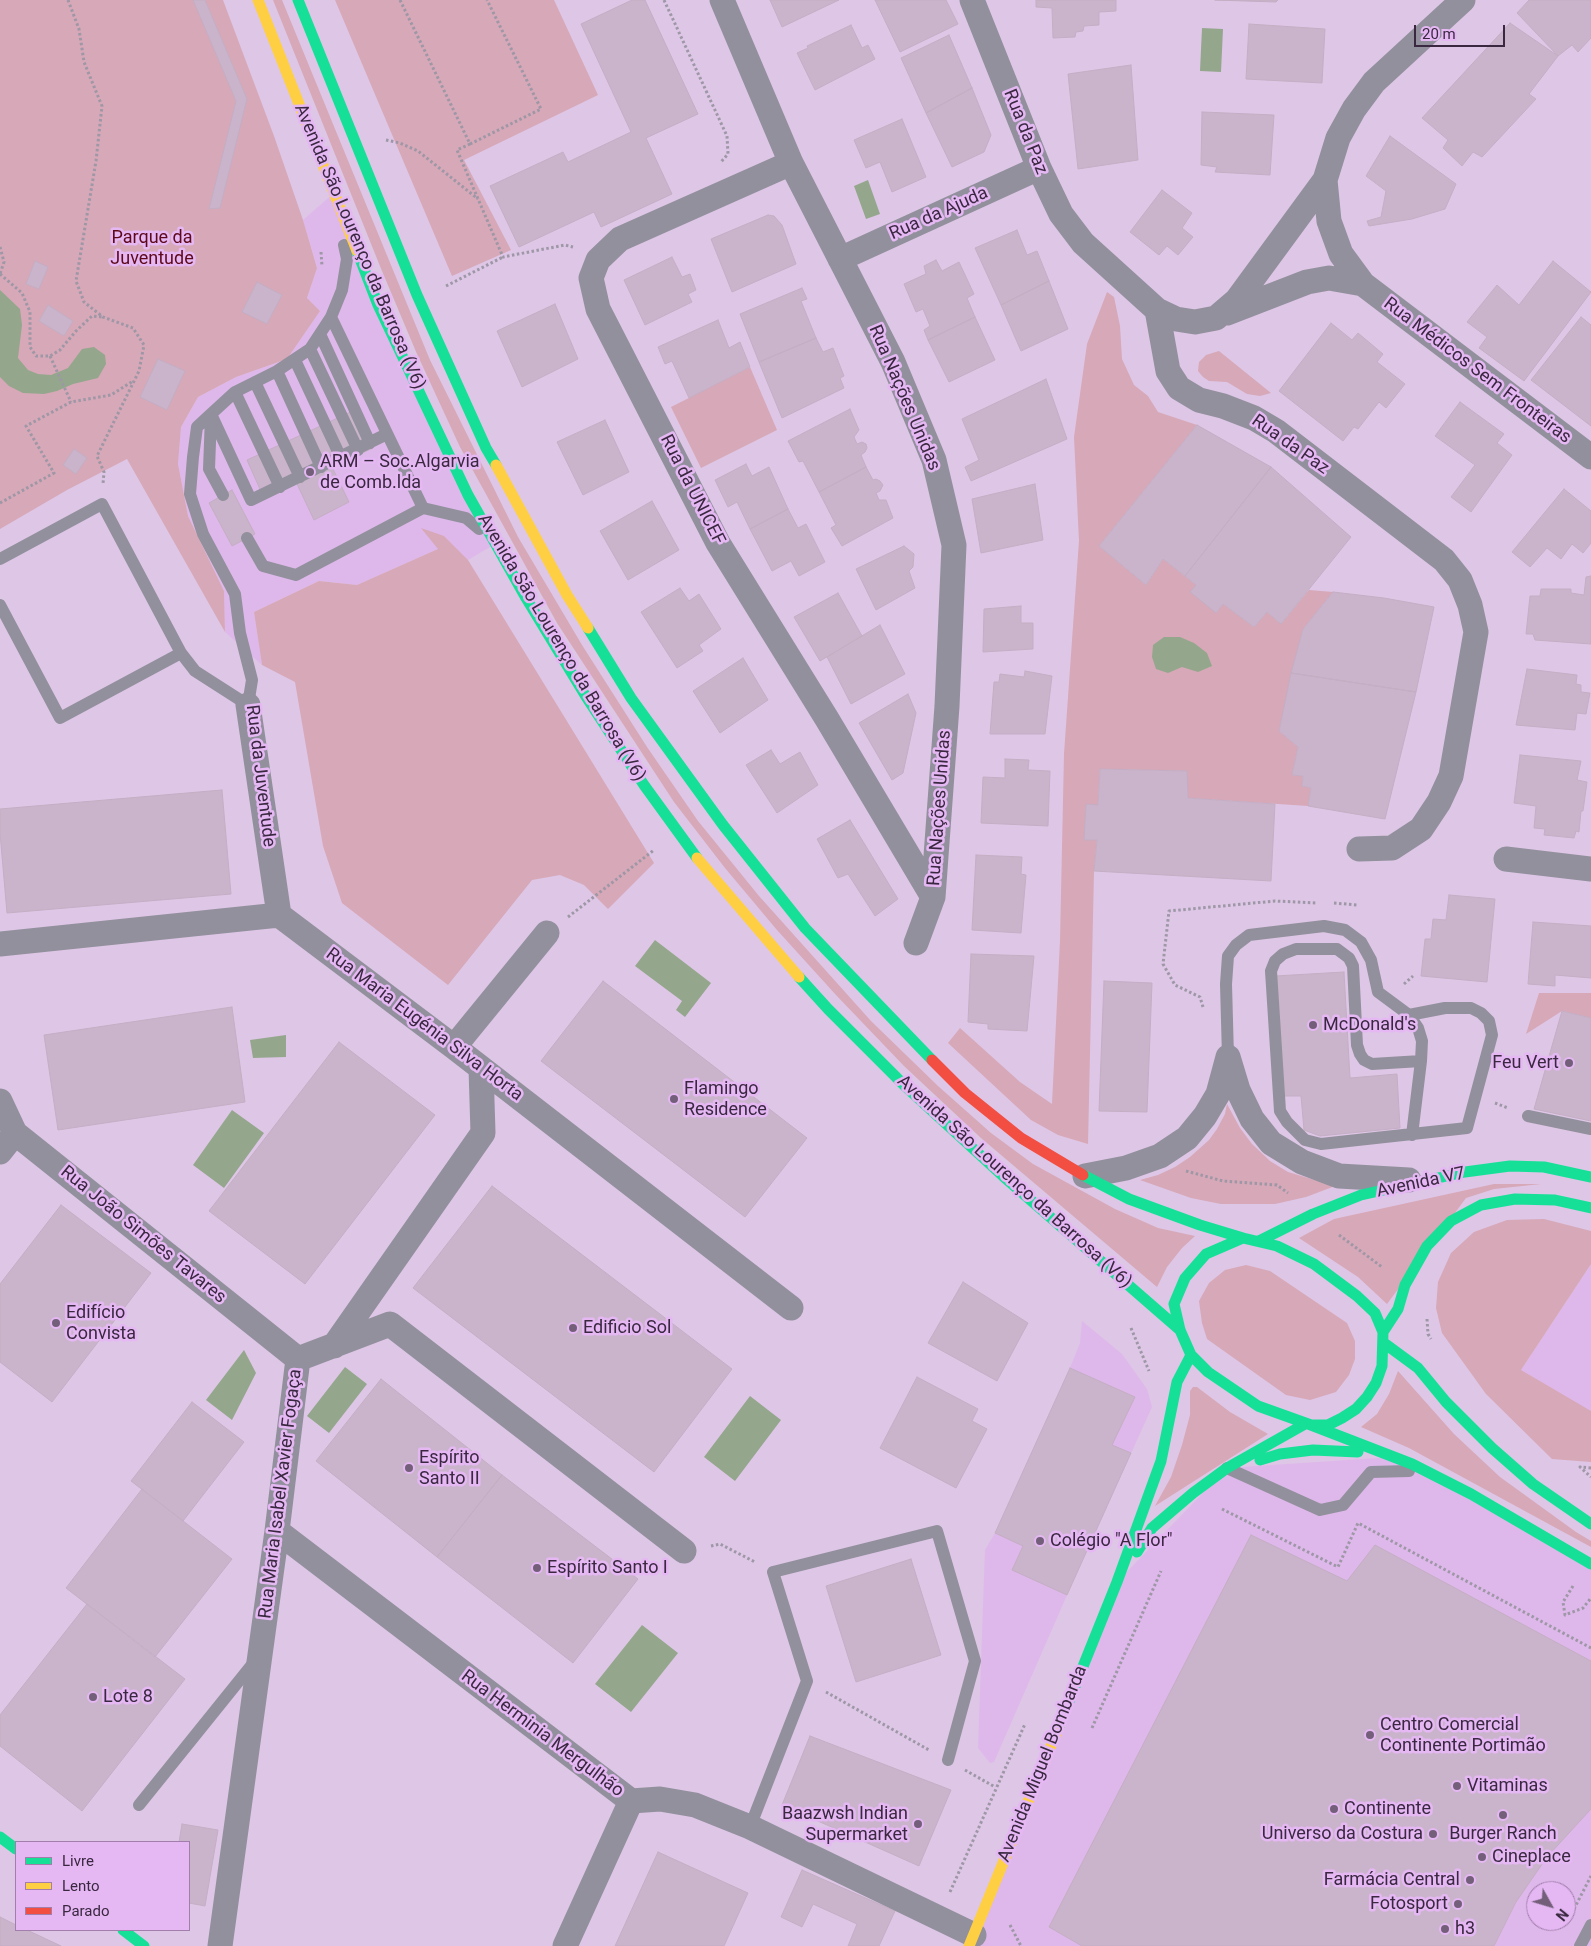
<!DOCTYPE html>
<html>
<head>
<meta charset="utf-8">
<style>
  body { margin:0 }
  #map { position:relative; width:1591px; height:1946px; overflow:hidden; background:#dec6e6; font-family:Roboto,sans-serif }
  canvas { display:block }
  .legend { position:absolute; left:15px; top:1841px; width:175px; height:90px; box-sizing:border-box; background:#e5b8f4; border:1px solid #a17eac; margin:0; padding:6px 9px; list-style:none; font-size:15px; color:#3a2840 }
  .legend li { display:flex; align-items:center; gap:10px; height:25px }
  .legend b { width:25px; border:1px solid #a17eac }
  .north { position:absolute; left:1526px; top:1881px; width:50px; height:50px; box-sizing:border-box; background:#e5b8f4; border:1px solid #a17eac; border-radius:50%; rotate:129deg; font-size:14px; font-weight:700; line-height:20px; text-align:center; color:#3a2840 }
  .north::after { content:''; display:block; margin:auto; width:18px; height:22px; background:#735f7a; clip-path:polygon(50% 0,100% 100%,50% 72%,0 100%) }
  .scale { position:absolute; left:1414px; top:25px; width:91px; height:22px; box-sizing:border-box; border:2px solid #3a2840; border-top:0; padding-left:6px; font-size:15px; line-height:18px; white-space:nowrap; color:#3a2840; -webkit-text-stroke:4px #e5b8f4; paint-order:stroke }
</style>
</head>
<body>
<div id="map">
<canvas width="1591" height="1946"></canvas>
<ul class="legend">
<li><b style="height:6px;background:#16e098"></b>Livre</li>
<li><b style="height:6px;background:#ffcf43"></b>Lento</li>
<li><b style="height:6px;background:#f24e42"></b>Parado</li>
</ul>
<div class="north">N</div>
<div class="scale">20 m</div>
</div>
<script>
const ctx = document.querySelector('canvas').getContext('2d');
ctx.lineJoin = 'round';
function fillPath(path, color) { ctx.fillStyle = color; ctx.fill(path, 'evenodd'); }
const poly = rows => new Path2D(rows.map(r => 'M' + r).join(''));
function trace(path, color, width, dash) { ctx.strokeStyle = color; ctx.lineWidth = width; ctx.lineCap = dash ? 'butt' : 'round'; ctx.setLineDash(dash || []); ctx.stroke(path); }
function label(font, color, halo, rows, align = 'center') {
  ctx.font = font + ' Roboto,sans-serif'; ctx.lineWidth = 5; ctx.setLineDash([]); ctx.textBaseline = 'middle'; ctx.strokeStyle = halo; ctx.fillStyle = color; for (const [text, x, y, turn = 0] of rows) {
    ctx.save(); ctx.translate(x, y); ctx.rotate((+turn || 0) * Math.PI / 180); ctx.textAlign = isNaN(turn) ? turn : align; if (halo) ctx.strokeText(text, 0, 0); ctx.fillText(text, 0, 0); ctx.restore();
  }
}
fillPath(poly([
  [334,193,495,544,468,560,438,549,357,585,319,581,254,612,262,665,225,632,224,591,188,516,178,464,181,427,198,397,236,377,287,359,320,311,307,299,317,267,303,220],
  [1591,1264,1591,1414,1521,1370],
  [1082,1321,1122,1354,1147,1389,1152,1407,1067,1595,994,1762,990,1763,978,1748,985,1550,995,1533,1070,1368,1080,1343],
  [1393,1457,1591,1564,1591,1946,969,1946,1117,1582,1227,1468],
  [1536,1891,1566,1891,1566,1921,1536,1921]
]), '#deb8ea');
fillPath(poly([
  [0,0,223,0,274,136,303,220,317,268,307,298,320,311,287,359,236,377,198,397,181,427,178,464,188,516,224,591,225,632,127,459,67,490,0,529],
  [273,0,282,0,430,360,518,537,582,645,647,747,698,821,759,896,871,1021,938,1086,991,1133,1033,1164,1115,1209,1158,1228,1195,1236,1182,1248,1167,1267,1157,1287,981,1138,904,1066,836,995,777,930,725,868,674,802,557,623,460,447,417,354,382,271],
  [335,0,554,0,598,95,464,160,511,250,452,276],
  [1107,292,1114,297,1120,326,1122,359,1134,385,1148,396,1158,412,1197,425,1099,546,1146,585,1163,559,1196,585,1216,613,1223,604,1254,627,1267,612,1281,624,1309,590,1333,592,1303,629,1279,731,1298,747,1292,775,1303,776,1302,786,1311,788,1308,806,1188,798,1186,771,1100,769,1098,805,1085,840,1097,840,1094,871,1088,1144,1058,1135,1031,1120,948,1043,960,1028,1020,1082,1052,1104,1060,941,1064,754,1079,541,1074,437,1087,344],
  [1219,351,1271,393,1260,396,1247,394,1227,382,1209,381,1203,377,1198,371,1199,362,1206,355],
  [750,367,777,430,701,468,671,407],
  [421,528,444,536,468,560,654,863,608,909,584,885,560,875,532,880,448,985,342,903,323,846,295,682,262,665,254,612,319,581,357,585,438,549],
  [1539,993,1591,993,1591,1018,1562,1011,1526,1034],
  [1227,1104,1240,1128,1252,1144,1270,1161,1288,1172,1335,1186,1306,1197,1275,1204,1221,1204,1191,1198,1140,1180,1158,1175,1175,1167,1190,1157,1209,1140,1217,1129,1225,1114],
  [1494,1184,1541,1184,1494,1189,1466,1198,1387,1304,1358,1277,1299,1238,1334,1219],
  [1544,1219,1591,1231,1591,1264,1521,1370,1591,1411,1591,1462,1552,1459,1486,1394,1442,1333,1436,1308,1438,1282,1451,1253,1474,1232,1507,1220],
  [1246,1265,1270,1271,1347,1323,1355,1341,1355,1359,1349,1375,1336,1392,1310,1400,1286,1395,1207,1339,1202,1323,1199,1301,1209,1283,1225,1270],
  [1398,1371,1454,1434,1500,1477,1576,1532,1591,1541,1591,1547,1409,1448,1361,1427,1377,1414,1389,1394],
  [1193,1387,1197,1387,1230,1412,1268,1434,1155,1506,1171,1477,1182,1445,1190,1415,1190,1391]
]), '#d7a8b7');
fillPath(poly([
  [1202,28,1223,29,1221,72,1200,71],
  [868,180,880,214,866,219,854,186],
  [0,290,20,309,22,325,18,358,28,370,38,374,51,375,68,368,82,349,94,347,105,355,106,364,98,378,73,384,57,391,44,394,23,393,9,386,0,377],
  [1164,637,1180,637,1194,643,1207,653,1212,666,1198,672,1182,667,1168,673,1156,669,1152,657,1153,645],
  [655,940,711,983,685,1017,676,1010,682,1001,635,966],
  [286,1035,286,1057,253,1058,250,1040],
  [232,1110,264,1133,224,1188,193,1165],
  [244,1350,256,1373,232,1420,206,1400],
  [345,1367,367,1384,329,1433,307,1416],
  [750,1396,781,1420,735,1481,704,1457],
  [642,1625,678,1653,631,1712,595,1684]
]), '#94a78d');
const building = poly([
  [193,0,205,0,247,99,220,208,209,209,236,101,193,0],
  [632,0,645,0,698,114,646,138,672,194,601,227,594,212,519,247,490,186,563,152,568,162,631,132,581,24,632,0],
  [770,0,839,0,782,27,770,0],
  [875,0,946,0,958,24,900,52,875,0],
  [1036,0,1116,0,1116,11,1099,12,1099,25,1084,26,1083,31,1076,32,1075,37,1053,38,1052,8,1036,7,1036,0],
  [1215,0,1278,0,1276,2,1215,0],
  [1529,0,1591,0,1591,38,1578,52,1572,45,1558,56,1517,13,1529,0],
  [1510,23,1558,56,1529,94,1536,99,1482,157,1473,152,1462,166,1443,148,1448,140,1422,118,1510,23],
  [1249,24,1325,29,1322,83,1246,79,1249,24],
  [851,25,862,48,868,45,875,59,815,90,797,53,808,48,807,46,851,25],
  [949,35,972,88,926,113,901,58,949,35],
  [1131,65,1138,160,1078,169,1068,74,1131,65],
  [972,88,991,135,984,152,952,167,926,113,972,88],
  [1202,112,1274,115,1270,175,1215,172,1217,167,1201,165,1202,112],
  [902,119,926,177,892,192,880,162,866,168,854,140,902,119],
  [1390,136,1456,184,1445,209,1412,219,1369,226,1367,221,1381,217,1386,191,1366,176,1390,136],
  [1162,190,1192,213,1182,228,1193,237,1178,255,1167,246,1159,255,1130,232,1162,190],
  [768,215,774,216,782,225,796,264,732,292,711,239,768,215],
  [1017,230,1027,255,1037,251,1049,281,1001,305,975,248,1017,230],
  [672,257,682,277,690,274,696,290,688,294,692,302,645,325,624,280,672,257],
  [936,260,942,271,959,262,974,294,967,298,975,317,928,340,924,330,930,326,923,309,916,312,904,284,926,274,924,266,936,260],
  [35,261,48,267,39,289,26,284,35,261],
  [1553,261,1591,292,1524,381,1479,348,1487,337,1467,322,1497,285,1519,305,1553,261],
  [1049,281,1068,329,1021,351,1001,305,1049,281],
  [257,282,282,295,267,324,242,312,257,282],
  [802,288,807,299,801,301,816,338,759,362,740,314,802,288],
  [555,304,578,359,522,387,497,331,555,304],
  [48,305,73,321,64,336,39,321,48,305],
  [975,317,995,360,949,382,928,340,975,317],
  [1581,317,1591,325,1591,426,1531,380,1581,317],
  [718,320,729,348,740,342,750,367,689,398,672,361,665,364,658,347,718,320],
  [1331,323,1352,340,1358,333,1383,354,1377,362,1405,384,1386,408,1379,402,1358,429,1354,427,1343,441,1279,391,1331,323],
  [816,338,823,352,833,348,844,376,840,378,844,388,782,418,759,362,816,338],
  [158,359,185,371,167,410,140,397,158,359],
  [1046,379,1067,439,971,481,965,467,979,460,962,419,1046,379],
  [1460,402,1504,434,1497,443,1512,455,1471,512,1451,497,1475,465,1435,436,1460,402],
  [850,409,859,430,854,437,857,444,862,442,866,444,867,448,865,452,861,455,866,467,819,492,803,461,799,462,788,441,850,409],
  [355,410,373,448,264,498,247,460,355,410],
  [605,420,629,472,583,495,557,442,605,420],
  [1197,425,1271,467,1185,576,1163,559,1146,585,1099,546,1197,425],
  [74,449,87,458,76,474,63,465,74,449],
  [746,464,752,476,769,467,788,509,750,529,737,502,728,507,715,480,746,464],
  [332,467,349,502,314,520,297,484,332,467],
  [866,467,873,480,876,479,880,481,883,485,880,491,876,493,879,500,886,500,893,518,842,546,831,528,836,525,819,492,866,467],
  [1271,467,1351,537,1281,624,1267,612,1254,627,1223,604,1216,613,1190,592,1196,585,1185,576,1271,467],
  [1035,484,1043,540,981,553,972,499,1035,484],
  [1564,489,1591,511,1591,543,1583,553,1572,544,1561,559,1547,548,1530,567,1512,552,1564,489],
  [232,490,255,534,232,546,209,503,232,490],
  [652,501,679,550,628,580,600,531,652,501],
  [788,509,798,528,806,524,825,562,799,576,791,561,772,571,750,529,788,509],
  [904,546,914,554,913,567,909,571,915,588,876,610,856,569,904,546],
  [1591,576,1591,644,1535,640,1533,634,1526,634,1530,596,1540,596,1541,589,1571,589,1571,593,1584,595,1586,577,1591,576],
  [680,588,689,601,699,594,721,629,699,645,703,651,677,668,641,612,680,588],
  [1333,592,1384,598,1434,607,1416,692,1291,673,1303,629,1333,592],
  [838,593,862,636,820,661,794,617,838,593],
  [1021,606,1021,623,1033,623,1033,649,983,652,984,609,1021,606],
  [880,625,905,674,851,704,827,657,880,625],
  [743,658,768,700,720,733,693,691,743,658],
  [1527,669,1577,675,1576,684,1581,685,1581,692,1590,693,1586,714,1577,713,1575,730,1516,725,1527,669],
  [1025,671,1052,676,1045,734,990,734,994,682,999,682,1000,674,1024,677,1025,671],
  [1291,673,1416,692,1385,819,1308,806,1311,788,1302,786,1303,776,1292,775,1298,747,1279,731,1291,673],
  [908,694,916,713,903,773,892,780,859,723,908,694],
  [771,750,780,764,800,752,818,785,777,813,746,765,771,750],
  [1520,755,1581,761,1577,780,1587,782,1583,811,1581,811,1579,832,1576,831,1574,838,1544,835,1545,829,1534,828,1536,806,1514,803,1520,755],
  [1005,759,1029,760,1028,770,1050,771,1048,826,981,823,983,777,1005,778,1005,759],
  [1100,769,1187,771,1188,798,1275,804,1271,881,1094,871,1097,840,1084,840,1086,804,1098,805,1100,769],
  [222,790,231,894,7,913,0,833,0,809,222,790],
  [850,820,898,899,875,916,848,874,838,878,817,839,850,820],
  [976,855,1022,857,1021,874,1026,875,1021,933,972,930,976,855],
  [1449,895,1495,899,1487,982,1421,976,1425,939,1431,939,1433,919,1446,920,1449,895],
  [1533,922,1591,926,1591,978,1555,975,1555,986,1528,984,1533,922],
  [971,954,1034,956,1027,1031,988,1029,988,1024,968,1022,971,954],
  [1344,972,1350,1078,1397,1074,1400,1128,1320,1136,1304,1130,1301,1096,1283,1096,1275,976,1344,972],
  [603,981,807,1138,745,1217,541,1061,603,981],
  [1104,981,1152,983,1147,1112,1099,1111,1104,981],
  [232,1007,245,1102,58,1130,44,1035,232,1007],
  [1562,1011,1591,1018,1591,1121,1534,1109,1562,1011],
  [339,1042,435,1115,305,1284,209,1211,339,1042],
  [492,1186,732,1369,654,1472,413,1288,492,1186],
  [61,1205,151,1273,52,1402,0,1362,0,1284,61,1205],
  [963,1282,1028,1323,997,1381,928,1343,963,1282],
  [1070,1368,1135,1397,1112,1445,1131,1453,1067,1595,1012,1570,1023,1546,995,1533,1070,1368],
  [917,1377,978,1409,972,1421,987,1429,956,1488,880,1448,917,1377],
  [381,1379,502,1475,437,1557,316,1461,381,1379],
  [192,1402,244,1442,183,1521,131,1481,192,1402],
  [502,1475,638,1579,573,1663,437,1557,502,1475],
  [142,1489,232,1559,155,1657,66,1588,142,1489],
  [1251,1535,1347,1581,1375,1545,1591,1661,1591,1809,1547,1857,1516,1902,1494,1946,1082,1946,1049,1927,1251,1535],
  [911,1559,941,1655,856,1682,826,1586,911,1559],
  [87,1604,185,1679,82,1811,0,1746,0,1715,87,1604],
  [810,1736,951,1790,919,1866,782,1805,810,1736],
  [182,1824,218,1830,205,1906,189,1903,189,1842,179,1842,182,1824],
  [658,1852,748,1893,724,1946,615,1946,658,1852],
  [802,1870,895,1911,879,1946,848,1946,857,1924,813,1904,802,1927,781,1917,802,1870],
  [0,1917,16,1925,16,1930,27,1930,61,1946,0,1946,0,1917]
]);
fillPath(building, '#cab4cb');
trace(building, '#c4aec4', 1);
trace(poly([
  [68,0,79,29,84,62,102,106,96,161,76,281,84,302,103,317,133,328,144,345,139,371,97,456,104,472,103,484],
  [400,0,470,144,457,150,503,257,565,245,573,247],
  [664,0,727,136,728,154,721,162],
  [386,140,400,143,418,151,478,199],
  [470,144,541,109,487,0],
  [0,247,4,262,0,274],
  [321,252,322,266],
  [0,274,22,293,30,312,30,347,36,356,50,356,60,350,76,331,92,316,103,317],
  [446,286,503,257],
  [50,356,71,402],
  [0,503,54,473,26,426,71,402,111,395,133,381],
  [1334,903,1357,905],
  [568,917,654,850],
  [1404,984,1413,976],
  [1203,1007,1200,997,1175,985,1163,964,1169,911,1275,901,1317,903],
  [1495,1103,1508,1108],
  [1186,1171,1223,1181,1277,1185,1288,1193],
  [1339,1235,1382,1267],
  [1427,1319,1428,1334,1431,1339],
  [1131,1328,1149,1371],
  [1591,1468,1580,1467,1591,1477],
  [1222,1509,1338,1567,1358,1523,1591,1648],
  [711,1546,720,1544,755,1562],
  [1573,1586,1563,1602,1565,1615,1583,1608,1591,1598],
  [826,1692,929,1750],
  [1092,1728,1161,1571],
  [965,1770,995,1787],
  [950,1892,1025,1724],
  [1574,1909,1591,1876],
  [1010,1925,1021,1946]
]), '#9d97a6', 3, [2.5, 2.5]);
trace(poly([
  [344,245,347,259,342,290,331,317,423,508,466,518,479,529],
  [331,317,310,349,277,371,235,392,211,414,251,500,387,434],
  [320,334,370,443],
  [310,349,358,450],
  [295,360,341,458],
  [277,371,321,467],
  [255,382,300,477],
  [235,392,280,487],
  [211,416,209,469,223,495],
  [247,538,263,566,296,575,423,508],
  [0,559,102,504,181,653,195,671,248,705,252,680,240,633,235,594,203,534,190,494,193,457,197,427,211,414],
  [0,605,60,718,181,653],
  [1409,1015,1445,1008,1471,1008,1481,1013,1489,1021,1492,1035,1467,1128,1321,1144,1305,1140,1287,1122,1280,1111,1271,971,1275,961,1283,954,1296,949,1337,949,1349,958,1353,966,1357,1045,1360,1054,1364,1060,1372,1064,1421,1061],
  [1228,1057,1226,984,1228,956,1236,945,1249,935,1324,926,1345,930,1361,942,1371,960,1378,992,1409,1015,1418,1028,1422,1041,1421,1061,1412,1135],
  [1528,1116,1591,1129],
  [1227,1468,1320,1510,1343,1505,1371,1472,1409,1471],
  [139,1805,255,1661],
  [750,1827,807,1681,773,1572,937,1531,975,1661,948,1760],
  [1580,1946,1591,1925]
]), '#92909d', 12);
trace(poly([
  [722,0,791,163,893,362,934,460,954,545,947,706,933,897,916,943],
  [972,0,1039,168,1061,214,1083,243,1157,310,1168,371,1179,388,1199,400,1223,406,1254,418,1276,431,1444,560,1460,580,1470,605,1476,632,1451,776,1439,802,1421,829,1392,848,1359,849],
  [1463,0,1374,82,1354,109,1338,138,1325,180,1329,221,1341,254,1363,284,1591,457],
  [791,163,620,239,598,260,591,278,598,309,718,543,827,719,933,897],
  [840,259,1039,168],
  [1157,310,1176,319,1195,322,1216,318,1237,300,1325,180],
  [1227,313,1307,282,1329,278,1363,284],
  [248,705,279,915],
  [1506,859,1591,869],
  [0,944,279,915,454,1047,791,1308],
  [454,1047,547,933],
  [1228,1057,1238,1090,1252,1119,1271,1143,1302,1162,1339,1176,1409,1180],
  [0,1101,15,1133,298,1359],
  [0,1152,15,1133],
  [1085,1176,1126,1168,1160,1156,1187,1138,1205,1116,1218,1094,1228,1057],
  [334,1346,483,1133,481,1068],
  [277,1531,631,1801,660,1799,695,1805,750,1827,974,1935],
  [220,1946,277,1531,298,1359,390,1324,684,1551],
  [565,1946,631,1801]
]), '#92909d', 25);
trace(poly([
  [298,0,417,295,486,448,496,465],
  [357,251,378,305,468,495,526,598,585,695,644,785,697,858],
  [588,628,631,698,723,825,805,928,932,1060],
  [799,977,828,1009,906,1087,1003,1176,1180,1330],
  [1083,1175,1129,1199,1200,1225,1243,1238],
  [1243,1238,1277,1246,1314,1264,1357,1296,1375,1313,1383,1332,1382,1366,1376,1383,1367,1397,1356,1409,1342,1418,1328,1425,1311,1425,1258,1406,1208,1372,1191,1355,1180,1330,1174,1304,1185,1278,1206,1254,1243,1238],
  [1259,1241,1313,1214,1361,1195,1465,1172,1510,1166,1544,1167,1591,1177],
  [1383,1332,1398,1309,1405,1285,1427,1246,1451,1221,1481,1205,1515,1199,1555,1200,1591,1208],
  [1384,1343,1418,1368,1446,1402,1492,1448,1533,1484,1591,1524],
  [1311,1425,1412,1464,1471,1494,1591,1564],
  [1260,1460,1280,1454,1313,1450,1358,1452],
  [1137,1552,1152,1528,1193,1493,1227,1468,1305,1424],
  [1059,1726,1117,1582,1161,1461,1177,1382,1191,1355],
  [0,1837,16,1849],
  [123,1930,144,1946]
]), '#16e098', 11);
trace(poly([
  [258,0,357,251],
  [496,465,567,595,588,628],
  [697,858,799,977],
  [969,1946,1059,1726]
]), '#ffcf43', 11);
trace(poly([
  [932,1060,965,1093,1021,1138,1083,1175]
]), '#f24e42', 11);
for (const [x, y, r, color] of [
  [310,472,5,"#735f7a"],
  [1313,1025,5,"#735f7a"],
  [1569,1063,5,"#735f7a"],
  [674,1099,5,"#735f7a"],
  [56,1323,5,"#735f7a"],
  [573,1328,5,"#735f7a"],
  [409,1468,5,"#735f7a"],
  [1040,1541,5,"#735f7a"],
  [537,1568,5,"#735f7a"],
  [93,1697,5,"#735f7a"],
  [1370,1735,5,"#735f7a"],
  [1457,1786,5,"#735f7a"],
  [1334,1809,5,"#735f7a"],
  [1503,1815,5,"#735f7a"],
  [918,1824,5,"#735f7a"],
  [1433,1834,5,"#735f7a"],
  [1482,1857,5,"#735f7a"],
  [1470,1880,5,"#735f7a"],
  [1458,1904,5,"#735f7a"],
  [1445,1929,5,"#735f7a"]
]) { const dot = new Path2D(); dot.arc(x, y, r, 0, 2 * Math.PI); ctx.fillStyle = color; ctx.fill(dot); trace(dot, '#e5b8f4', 2); }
label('18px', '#3a2840', '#e5b8f4', [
  ["Rua da Paz",1025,132,68],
  ["Rua da Ajuda",939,214,-24],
  ["Avenida São Lourenço da Barrosa (V6)",359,247,67],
  ["Rua Médicos Sem Fronteiras",1477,371,37],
  ["Rua Nações Unidas",904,398,67],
  ["Rua da Paz",1290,445,35],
  ["Rua da UNICEF",692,490,63],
  ["Avenida São Lourenço da Barrosa (V6)",561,648,59],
  ["Rua da Juventude",260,776,83],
  ["Rua Nações Unidas",940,808,-86],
  ["Rua Maria Eugénia Silva Horta",424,1025,37],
  ["Avenida São Lourenço da Barrosa (V6)",1014,1182,42],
  ["Avenida V7",1421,1183,-12],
  ["Rua João Simões Tavares",143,1235,39],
  ["Rua Maria Isabel Xavier Fogaça",281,1494,-83],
  ["Rua Herminia Mergulhão",542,1734,37],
  ["Avenida Miguel Bombarda",1043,1764,-68]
]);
label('18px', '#5e0919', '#e5b8f4', [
  ["Parque da",152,238],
  ["Juventude",152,259]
]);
label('18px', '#3a2840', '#e5b8f4', [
  ["ARM – Soc.Algarvia",320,462],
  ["de Comb.lda",320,483],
  ["McDonald's",1323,1025],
  ["Feu Vert",1559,1063,"right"],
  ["Flamingo",684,1089],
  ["Residence",684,1110],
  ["Edifício",66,1313],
  ["Convista",66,1334],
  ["Edificio Sol",583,1328],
  ["Espírito",419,1458],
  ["Santo II",419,1479],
  ["Colégio \"A Flor\"",1050,1541],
  ["Espírito Santo I",547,1568],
  ["Lote 8",103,1697],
  ["Centro Comercial",1380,1725],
  ["Continente Portimão",1380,1746],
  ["Vitaminas",1467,1786],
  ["Continente",1344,1809],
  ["Baazwsh Indian",908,1814,"right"],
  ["Supermarket",908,1835,"right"],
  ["Universo da Costura",1423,1834,"right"],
  ["Burger Ranch",1503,1834,"center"],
  ["Cineplace",1492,1857],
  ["Farmácia Central",1460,1880,"right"],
  ["Fotosport",1448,1904,"right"],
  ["h3",1455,1929]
], 'left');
</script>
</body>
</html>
